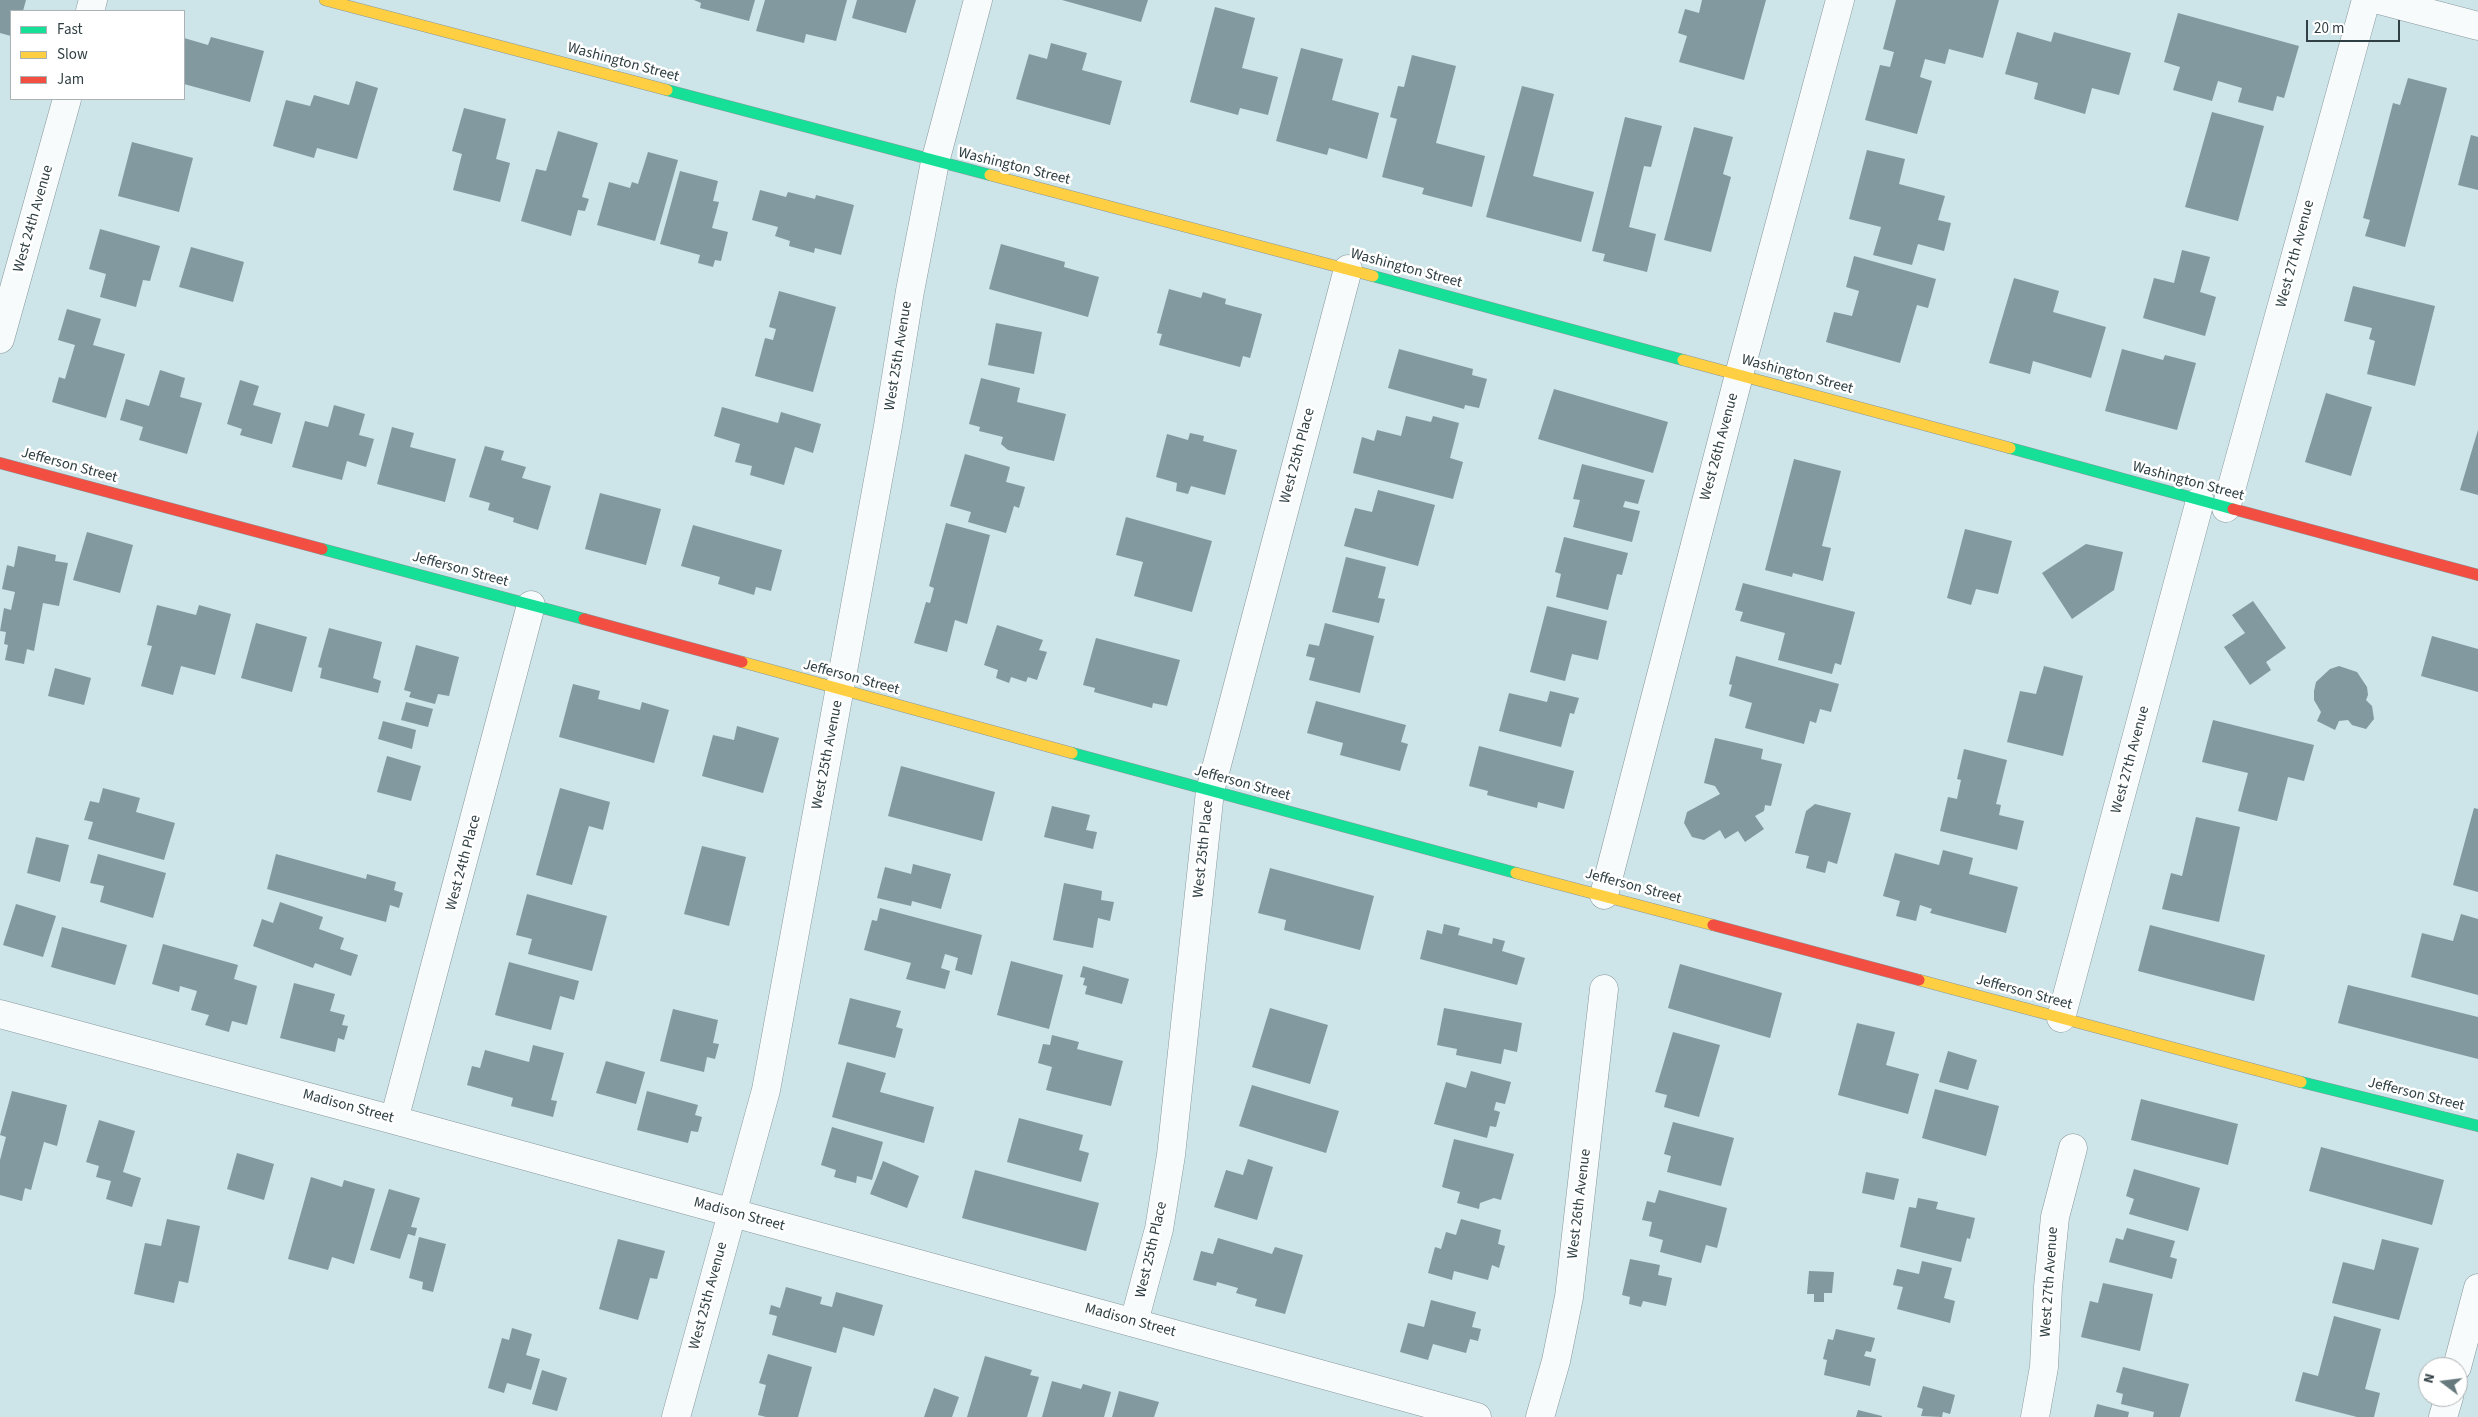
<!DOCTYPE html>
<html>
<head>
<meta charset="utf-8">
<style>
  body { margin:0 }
  #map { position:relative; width:2478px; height:1417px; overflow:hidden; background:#cde4e9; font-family:"Source Sans 3",sans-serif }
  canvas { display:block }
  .legend { position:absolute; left:10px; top:10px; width:175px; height:90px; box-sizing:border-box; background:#fff; border:1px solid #acb2b4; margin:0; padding:6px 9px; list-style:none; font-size:15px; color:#2f3f43 }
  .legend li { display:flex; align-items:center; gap:10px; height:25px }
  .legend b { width:25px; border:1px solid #acb2b4 }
  .north { position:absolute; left:2418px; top:1357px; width:50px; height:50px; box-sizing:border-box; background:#fff; border:1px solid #acb2b4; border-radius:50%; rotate:285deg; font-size:14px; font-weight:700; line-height:20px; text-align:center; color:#2f3f43 }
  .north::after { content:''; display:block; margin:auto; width:18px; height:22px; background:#66797d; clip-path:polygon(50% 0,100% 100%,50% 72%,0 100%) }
  .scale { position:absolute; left:2306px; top:20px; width:94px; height:22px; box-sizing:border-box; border:2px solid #2f3f43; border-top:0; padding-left:6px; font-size:15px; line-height:18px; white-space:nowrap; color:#2f3f43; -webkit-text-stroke:4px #fff; paint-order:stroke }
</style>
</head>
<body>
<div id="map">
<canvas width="2478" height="1417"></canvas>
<ul class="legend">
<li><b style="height:6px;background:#16e098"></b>Fast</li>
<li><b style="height:6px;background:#ffcf43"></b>Slow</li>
<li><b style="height:6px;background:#f24e42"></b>Jam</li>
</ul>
<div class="north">N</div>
<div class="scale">20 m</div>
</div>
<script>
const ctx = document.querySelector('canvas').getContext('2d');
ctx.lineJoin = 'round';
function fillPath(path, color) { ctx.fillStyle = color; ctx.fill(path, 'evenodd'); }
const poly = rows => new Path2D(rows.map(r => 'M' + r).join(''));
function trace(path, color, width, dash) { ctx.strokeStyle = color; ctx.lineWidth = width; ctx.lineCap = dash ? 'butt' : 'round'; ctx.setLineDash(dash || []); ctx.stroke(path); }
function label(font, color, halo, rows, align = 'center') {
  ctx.font = font + ' "Source Sans 3",sans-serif'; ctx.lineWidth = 5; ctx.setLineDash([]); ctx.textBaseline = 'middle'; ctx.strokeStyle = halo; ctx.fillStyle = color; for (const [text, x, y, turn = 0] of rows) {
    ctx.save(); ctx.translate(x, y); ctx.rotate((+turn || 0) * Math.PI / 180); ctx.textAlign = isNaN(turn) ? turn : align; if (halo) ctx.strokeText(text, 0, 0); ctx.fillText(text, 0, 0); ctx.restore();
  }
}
fillPath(poly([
  [0,0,26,0,23,11,11,11,11,36,0,33],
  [694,0,755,0,749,21,700,8,701,3],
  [765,0,847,0,836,41,806,34,804,43,756,31],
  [857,0,916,0,906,33,852,18],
  [1062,0,1148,0,1141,22],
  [1702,0,1766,0,1744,80,1679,62,1687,36,1678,33,1685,9,1699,13],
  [1896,0,1999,0,1983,58,1949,49,1945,64,1925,59,1920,77,1932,81,1917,134,1865,120,1880,65,1890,67,1894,52,1883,49],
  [1215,7,1255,18,1242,68,1278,77,1268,115,1240,108,1238,115,1190,102],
  [2178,13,2299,46,2284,98,2277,96,2273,111,2238,102,2242,88,2218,81,2212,101,2173,90,2180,67,2164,62],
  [2017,32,2051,42,2054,32,2131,53,2119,95,2092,88,2085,114,2034,99,2038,83,2005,74],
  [211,37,264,51,250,102,184,84,184,38,208,45],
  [1051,43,1087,53,1082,70,1122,81,1110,125,1016,99,1029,54,1047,59],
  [1301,48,1343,59,1332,100,1379,113,1367,159,1329,148,1327,155,1276,141],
  [1412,55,1456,66,1436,143,1485,156,1472,207,1422,194,1424,188,1382,177,1397,119,1390,117,1398,86,1404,87],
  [2408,78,2447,88,2405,247,2365,236,2370,220,2363,218,2393,103,2400,105],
  [356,81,378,88,357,159,317,148,314,158,273,146,286,100,310,106,314,95,349,105],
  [1522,86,1554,94,1533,176,1594,192,1581,242,1486,217],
  [464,108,506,119,496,159,510,163,500,202,453,190,462,154,452,151],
  [2212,112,2264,126,2238,221,2185,207],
  [1625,117,1662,126,1651,167,1644,166,1629,227,1656,234,1647,272,1603,261,1605,254,1592,251],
  [1694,127,1733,137,1723,174,1731,177,1711,252,1664,240],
  [558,131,598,143,582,197,589,199,585,211,578,210,571,236,521,221,536,169,546,171],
  [2471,135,2478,137,2478,190,2458,185],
  [132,142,193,158,179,212,118,196],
  [1867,150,1905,159,1899,184,1945,196,1938,220,1951,223,1944,251,1918,244,1912,265,1873,255,1881,227,1849,219],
  [648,152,678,160,655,241,597,225,609,182,630,188,632,182,638,184],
  [680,171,718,181,713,201,719,202,712,228,728,232,721,261,715,260,713,267,698,263,700,255,660,244],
  [760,190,786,197,788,192,815,199,816,195,854,205,841,255,815,248,814,253,789,246,790,241,775,236,778,227,752,220],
  [100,229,160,246,150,281,143,280,136,307,100,297,106,274,89,269],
  [1001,244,1065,262,1064,267,1099,277,1088,317,989,289],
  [191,247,244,262,233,302,179,287],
  [2182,250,2210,257,2200,292,2216,297,2205,336,2143,318,2154,278,2174,283],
  [1854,256,1936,279,1928,308,1917,305,1900,363,1826,342,1834,312,1852,316,1859,291,1846,287],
  [2014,278,2059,291,2053,312,2106,327,2091,378,2033,361,2030,374,1989,363],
  [2353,286,2435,306,2415,386,2367,374,2375,341,2369,339,2372,328,2344,321],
  [1169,289,1201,298,1203,292,1226,299,1225,304,1262,314,1250,358,1243,356,1240,367,1159,345,1162,334,1157,333],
  [779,291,836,307,813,392,755,376,765,338,773,340,776,329,769,327],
  [67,309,101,319,93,345,125,354,106,418,52,402,59,377,65,379,75,345,58,340],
  [996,323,1042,332,1034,374,988,365],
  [1399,349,1473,369,1472,375,1487,379,1479,408,1465,405,1464,409,1388,388],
  [2122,349,2163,360,2165,355,2196,363,2177,430,2105,411],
  [160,370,185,378,180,397,202,403,187,454,139,440,143,427,120,420,126,399,149,406],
  [981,378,1020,388,1017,402,1066,414,1054,461,1008,450,1001,444,1003,437,979,431,980,427,969,424],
  [240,380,259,386,253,405,281,413,272,444,240,435,242,429,227,424],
  [1554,389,1668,422,1653,473,1538,439],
  [2326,393,2372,407,2351,476,2305,462],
  [334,405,365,414,359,435,374,439,366,467,347,461,342,480,292,467,305,421,328,427],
  [722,407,778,423,781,412,821,424,813,453,795,447,784,485,750,475,752,466,735,462,740,444,714,436],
  [1406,416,1431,422,1433,416,1459,423,1450,458,1463,462,1453,499,1353,473,1362,437,1374,441,1377,430,1401,436],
  [392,427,414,433,410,447,456,459,445,502,377,484],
  [2478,430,2478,495,2460,490],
  [1190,433,1204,436,1203,441,1237,450,1225,495,1191,486,1188,494,1176,491,1177,483,1156,477,1167,434,1188,440],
  [485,446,504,451,501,460,526,467,522,478,551,486,538,530,513,522,514,518,488,510,490,503,469,497],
  [965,454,1010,467,1006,482,1025,487,1019,508,1014,506,1006,533,968,522,971,512,950,506],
  [1794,459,1841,471,1822,546,1831,548,1823,581,1793,573,1792,577,1765,570],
  [1582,464,1645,480,1638,504,1625,501,1623,507,1640,511,1632,542,1573,527,1580,500,1573,499],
  [1378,490,1435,505,1418,566,1344,546,1355,508,1372,512],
  [600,493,661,509,646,565,585,549],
  [1126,517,1212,541,1192,612,1134,596,1143,562,1116,555],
  [946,523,990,535,967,624,955,620,947,652,914,643,926,602,930,603,934,588,929,586],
  [693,525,782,550,771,591,756,587,754,595,718,584,720,577,681,566],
  [1965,529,2012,541,1998,594,1976,589,1971,605,1947,598],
  [87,532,133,545,120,593,73,580],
  [1564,537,1628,553,1622,575,1617,574,1608,610,1556,597,1561,574,1555,572],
  [2086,544,2123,552,2114,590,2072,619,2042,573],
  [18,546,56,555,55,561,68,563,59,606,43,603,34,651,27,649,24,664,5,660,8,645,4,644,6,632,0,631,4,608,11,610,15,592,2,589,7,565,14,567],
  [1346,557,1386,567,1378,598,1385,599,1379,623,1332,612],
  [1743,583,1855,612,1841,665,1835,663,1832,674,1778,660,1785,633,1740,621,1743,612,1735,610],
  [2253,601,2286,648,2266,662,2271,670,2250,685,2224,647,2245,633,2232,615],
  [157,605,196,615,199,605,231,614,215,675,181,666,173,695,141,686,152,646,147,645],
  [1547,606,1607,621,1598,660,1572,654,1565,681,1530,672],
  [256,623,307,637,292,692,241,678],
  [1325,623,1374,636,1360,693,1309,680,1315,658,1306,656,1309,644,1319,646],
  [997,625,1043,640,1039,650,1047,652,1037,680,1028,677,1026,682,1011,677,1009,683,996,678,998,670,984,665],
  [329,628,382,642,373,678,381,681,378,693,320,678,322,668,318,667],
  [2432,636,2478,649,2478,692,2421,676],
  [1096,638,1180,660,1167,706,1153,703,1152,708,1094,692,1095,688,1083,685],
  [416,645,459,657,449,696,438,694,435,704,409,697,411,692,404,690],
  [1736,656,1839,684,1831,712,1820,709,1816,723,1810,721,1804,744,1745,728,1752,703,1729,696,1732,685,1729,684],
  [2044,666,2083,676,2063,756,2007,742,2020,691,2036,694],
  [2339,666,2357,672,2367,687,2368,695,2366,700,2372,706,2374,719,2366,729,2352,725,2348,720,2339,721,2335,730,2317,721,2321,712,2314,700,2314,691,2316,682,2330,669],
  [55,668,91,678,84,705,48,696],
  [573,684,600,691,598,699,640,710,642,702,669,710,654,763,559,737],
  [1550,691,1579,698,1574,714,1570,713,1561,747,1499,731,1509,693,1547,702],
  [1316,701,1406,725,1401,742,1408,744,1400,771,1340,755,1343,743,1307,733],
  [406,702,433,709,428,727,401,720],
  [2213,720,2314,745,2304,781,2288,777,2277,821,2238,811,2248,773,2202,762],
  [383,721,416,730,412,749,378,739],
  [737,726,779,738,763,793,702,776,713,735,734,740],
  [1715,738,1763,749,1761,759,1782,764,1771,806,1765,805,1764,811,1755,816,1764,829,1745,842,1738,831,1725,839,1720,830,1704,840,1692,837,1684,823,1687,812,1720,794,1715,786,1704,783],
  [1479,746,1574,771,1564,809,1538,802,1537,808,1487,795,1488,791,1469,786],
  [1964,749,2007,760,1996,804,2001,805,1999,815,2024,821,2017,850,1940,831,1948,797,1957,799,1961,780,1957,779],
  [387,756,421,766,411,801,377,792],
  [901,766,995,792,982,841,888,816],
  [103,788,140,798,136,812,175,823,164,860,88,839,93,822,84,820,90,801,99,803],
  [560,788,610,802,603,830,589,826,572,885,536,875],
  [1815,804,1851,813,1837,864,1828,861,1825,873,1806,868,1809,856,1795,853,1806,811],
  [1052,806,1090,815,1086,830,1097,832,1093,849,1044,837],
  [2474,808,2478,809,2478,892,2453,885],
  [2196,817,2240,827,2219,922,2162,909,2171,873,2182,876],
  [36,837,69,845,60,882,27,873],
  [702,846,746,857,729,926,684,914],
  [1943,850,1973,858,1969,874,2018,887,2006,933,1930,913,1932,909,1920,905,1916,921,1896,916,1900,901,1883,896,1895,853,1939,865],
  [98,854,166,873,153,918,100,902,104,886,90,883],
  [276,854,366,879,367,874,396,882,394,890,403,893,399,908,390,905,386,922,267,889],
  [913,864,951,874,941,909,912,901,911,906,877,898,885,867,911,874],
  [1270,868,1374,896,1360,950,1284,930,1286,920,1258,913],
  [1064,883,1102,891,1101,900,1114,902,1110,921,1098,918,1093,948,1053,940],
  [527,894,607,916,592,971,528,954,532,939,516,935],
  [280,902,323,917,319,929,344,938,340,949,358,955,351,976,315,963,313,968,253,946,262,919,273,923],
  [16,904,56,916,43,957,3,945],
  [880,908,982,935,972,975,955,970,958,958,945,954,941,968,950,971,945,989,906,979,911,963,864,950,872,920,877,921],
  [2461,914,2478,919,2478,995,2411,977,2422,933,2453,941],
  [1444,924,1460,928,1458,935,1492,944,1493,938,1505,941,1502,951,1525,958,1517,985,1420,959,1427,930,1442,934],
  [2150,925,2265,955,2254,1001,2138,971],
  [62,927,127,945,115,985,51,967],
  [163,944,238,965,234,979,257,986,247,1025,232,1021,229,1032,205,1025,209,1015,191,1010,197,991,180,986,179,992,152,984],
  [1011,961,1063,975,1049,1029,997,1015],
  [509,962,579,981,574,1000,560,996,551,1030,495,1015],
  [1680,964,1782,993,1770,1038,1668,1008],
  [1083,966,1129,979,1122,1004,1085,994,1087,986,1083,985,1085,978,1080,977],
  [294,983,335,994,330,1011,345,1015,342,1025,348,1026,344,1040,338,1038,335,1052,280,1038],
  [2348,985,2478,1017,2478,1059,2338,1023],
  [850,998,901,1011,896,1027,903,1029,895,1058,838,1044],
  [1270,1008,1328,1025,1310,1084,1252,1067],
  [1444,1008,1522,1023,1517,1052,1504,1049,1501,1064,1456,1055,1457,1049,1437,1045],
  [673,1009,718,1020,713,1043,719,1044,715,1059,707,1057,704,1072,660,1061],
  [1857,1023,1895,1032,1886,1065,1919,1074,1908,1114,1838,1095],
  [1673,1032,1720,1045,1699,1117,1664,1107,1667,1095,1655,1092],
  [1052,1035,1079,1042,1077,1049,1123,1061,1111,1106,1046,1090,1052,1067,1038,1063,1043,1044,1050,1045],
  [533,1045,564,1053,551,1100,557,1101,553,1117,511,1106,513,1098,467,1085,472,1066,480,1068,485,1050,529,1062],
  [1948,1051,1977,1060,1968,1090,1939,1082],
  [606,1061,645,1072,636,1104,596,1093],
  [847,1062,886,1073,880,1092,934,1107,924,1143,832,1117],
  [1471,1071,1511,1082,1505,1104,1496,1102,1494,1110,1500,1112,1496,1127,1490,1126,1487,1138,1434,1124,1446,1082,1466,1088],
  [1252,1085,1339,1111,1326,1153,1239,1126],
  [1935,1089,1999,1106,1986,1156,1922,1138],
  [12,1091,67,1105,57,1146,44,1142,31,1190,25,1188,22,1201,0,1195,0,1160,6,1137,0,1135],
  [647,1091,698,1105,695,1115,702,1117,698,1132,691,1131,688,1143,637,1130],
  [2141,1099,2238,1124,2228,1165,2131,1140],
  [1019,1118,1083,1135,1079,1150,1089,1153,1081,1182,1007,1162],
  [99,1120,135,1131,123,1172,141,1178,132,1207,106,1199,111,1181,96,1177,99,1166,86,1162],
  [1673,1122,1734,1138,1721,1186,1667,1172,1671,1156,1664,1154],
  [832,1127,883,1142,872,1180,857,1176,856,1183,834,1177,836,1170,821,1165],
  [1454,1139,1514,1154,1501,1200,1494,1198,1480,1203,1479,1209,1457,1203,1460,1192,1442,1187],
  [2321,1147,2444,1180,2432,1225,2309,1191],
  [237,1153,274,1164,264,1200,227,1189],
  [1248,1159,1273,1167,1257,1220,1214,1207,1226,1170,1243,1175],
  [883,1161,919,1176,907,1208,870,1194],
  [2134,1169,2200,1188,2188,1231,2129,1214,2134,1199,2126,1196],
  [975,1170,1099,1203,1086,1251,962,1218],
  [1866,1172,1899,1179,1894,1200,1862,1193],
  [311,1177,342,1187,344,1180,375,1189,354,1264,332,1257,328,1270,288,1259],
  [389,1189,420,1198,411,1227,417,1228,415,1236,408,1234,400,1259,370,1250],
  [1659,1190,1727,1208,1717,1248,1706,1245,1701,1263,1660,1252,1663,1240,1649,1236,1652,1222,1642,1220,1647,1201,1655,1203],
  [1918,1198,1938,1202,1936,1209,1975,1218,1970,1239,1967,1238,1961,1262,1900,1247,1909,1207,1916,1208],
  [167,1219,200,1226,188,1283,179,1281,174,1303,134,1294,145,1243,161,1246],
  [1461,1219,1501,1230,1498,1244,1505,1246,1499,1268,1492,1265,1488,1280,1454,1271,1452,1280,1428,1273,1435,1247,1441,1249,1446,1232,1456,1235],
  [2127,1228,2175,1241,2170,1257,2177,1259,2172,1279,2109,1262,2116,1238,2123,1240],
  [419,1237,446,1244,433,1292,422,1289,423,1282,409,1278],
  [1218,1238,1272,1254,1275,1247,1303,1255,1285,1314,1255,1306,1257,1299,1236,1293,1238,1288,1217,1282,1216,1286,1193,1280,1201,1251,1213,1254],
  [618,1239,665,1251,657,1279,650,1278,638,1320,599,1309],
  [2382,1239,2419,1248,2399,1320,2332,1303,2343,1262,2374,1270],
  [1630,1259,1660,1265,1658,1275,1672,1278,1666,1306,1643,1301,1641,1307,1629,1304,1630,1297,1622,1295],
  [1922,1261,1952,1268,1944,1298,1955,1301,1950,1323,1897,1309,1903,1287,1893,1285,1897,1269,1919,1274],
  [1809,1271,1834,1272,1832,1293,1824,1293,1824,1302,1814,1302,1814,1294,1807,1294],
  [2103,1283,2153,1294,2140,1351,2081,1337,2090,1301,2098,1303],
  [786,1287,822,1297,820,1304,832,1307,836,1292,883,1305,874,1336,843,1327,836,1353,772,1335,777,1316,769,1314,771,1305,780,1308],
  [1431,1300,1476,1312,1472,1327,1481,1329,1478,1341,1470,1339,1466,1353,1433,1344,1428,1360,1400,1352,1408,1323,1424,1327],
  [2334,1316,2381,1329,2365,1389,2380,1393,2374,1417,2357,1417,2295,1401,2303,1372,2318,1376],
  [512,1328,532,1334,526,1355,540,1359,531,1390,507,1383,504,1393,488,1388,502,1338,509,1340],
  [1836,1329,1875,1338,1871,1352,1866,1351,1864,1356,1876,1359,1870,1386,1824,1375,1827,1360,1823,1359,1828,1339,1833,1340],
  [768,1354,812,1367,798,1417,766,1417,758,1415,766,1385,759,1383],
  [985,1356,1032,1370,1030,1375,1039,1377,1027,1417,967,1417],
  [2123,1367,2189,1384,2180,1417,2153,1417,2154,1412,2121,1404,2123,1394,2116,1392],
  [542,1370,567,1378,557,1411,532,1404],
  [1052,1381,1081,1389,1083,1384,1111,1392,1104,1417,1042,1417],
  [1923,1386,1955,1395,1950,1414,1943,1412,1942,1417,1921,1416,1923,1409,1917,1407],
  [934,1388,959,1397,952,1417,924,1417],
  [1119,1391,1159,1402,1154,1417,1112,1417],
  [2097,1404,2129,1412,2128,1417,2094,1417],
  [1858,1410,1882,1416,1882,1417,1856,1417]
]), '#81999f');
const street = poly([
  [2379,0,2478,26],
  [90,11,93,0],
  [0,339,67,99],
  [2226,508,2366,0],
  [1604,895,1739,375,1840,0],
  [0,1014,394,1120,1477,1417],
  [2061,1018,2200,501],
  [394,1120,531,605],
  [1134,1322,1159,1229,1171,1155,1210,791,1348,269],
  [2457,1367,2478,1288],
  [676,1417,766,1090,888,426,910,291,935,162,978,0],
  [1540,1417,1556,1361,1569,1297,1604,989],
  [2035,1417,2044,1367,2048,1287,2055,1217,2073,1148],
  [2443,1417,2449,1397]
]);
const fast = poly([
  [667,90,990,175],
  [1373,276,1683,360],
  [2010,448,2233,509],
  [322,549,584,619],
  [1072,753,1516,873],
  [2301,1082,2478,1126]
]);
const slow = poly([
  [325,0,667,90],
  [990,175,1373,276],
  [1683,360,2010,448],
  [742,662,1072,753],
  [1516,873,1713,925],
  [1919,980,2301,1082]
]);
const jam = poly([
  [0,463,322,549],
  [2233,509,2478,575],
  [584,619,742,662],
  [1713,925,1919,980]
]);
trace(street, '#87989c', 29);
trace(fast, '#87989c', 12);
trace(slow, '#87989c', 12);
trace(jam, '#87989c', 12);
trace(street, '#f8fbfc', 28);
trace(fast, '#16e098', 11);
trace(slow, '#ffcf43', 11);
trace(jam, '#f24e42', 11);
label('15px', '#2f3f43', '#fff', [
  ["Washington Street",623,63,15],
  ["Washington Street",1014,167,14],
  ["West 24th Avenue",34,219,-74],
  ["West 27th Avenue",2296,254,-75],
  ["Washington Street",1406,269,15],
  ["West 25th Avenue",899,356,-81],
  ["Washington Street",1797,375,15],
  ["West 26th Avenue",1720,447,-75],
  ["West 25th Place",1298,456,-75],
  ["Jefferson Street",69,466,15],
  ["Washington Street",2188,482,15],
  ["Jefferson Street",460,570,15],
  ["Jefferson Street",851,678,15],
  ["West 25th Avenue",828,755,-79],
  ["West 27th Avenue",2131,760,-75],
  ["Jefferson Street",1242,784,15],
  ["West 25th Place",1204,849,-84],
  ["West 24th Place",464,863,-75],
  ["Jefferson Street",1633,887,15],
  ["Jefferson Street",2024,993,15],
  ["Jefferson Street",2416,1095,14],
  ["Madison Street",348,1107,15],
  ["West 26th Avenue",1580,1204,-83],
  ["Madison Street",739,1215,15],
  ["West 25th Place",1152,1250,-77],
  ["West 27th Avenue",2050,1282,-86],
  ["West 25th Avenue",709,1296,-75],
  ["Madison Street",1130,1321,15]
]);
</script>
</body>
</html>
